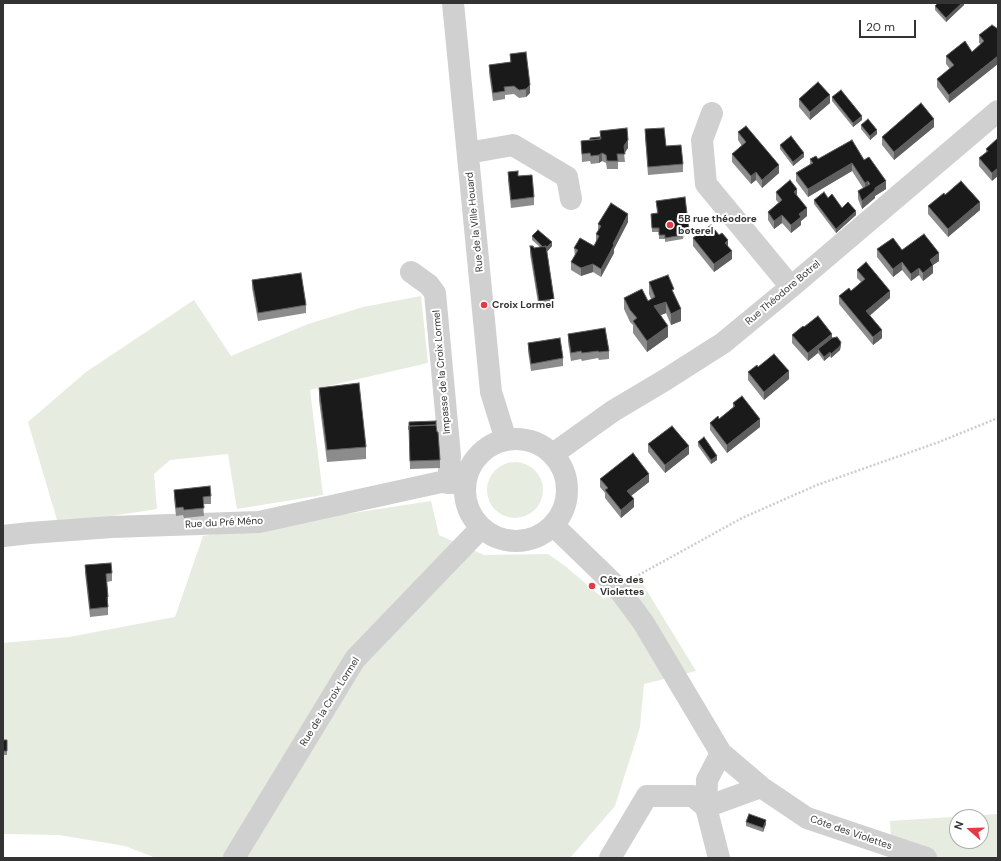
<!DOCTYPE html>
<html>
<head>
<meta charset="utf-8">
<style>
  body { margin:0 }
  #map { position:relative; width:1001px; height:861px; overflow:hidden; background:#fff; font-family:"DM Sans",sans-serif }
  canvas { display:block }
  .frame { position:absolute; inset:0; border:4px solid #333; pointer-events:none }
  .north { position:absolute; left:949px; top:809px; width:40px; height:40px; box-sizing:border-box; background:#fff; border:1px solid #adadad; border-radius:50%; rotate:290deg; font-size:11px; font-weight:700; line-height:16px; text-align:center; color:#333 }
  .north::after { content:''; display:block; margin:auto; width:14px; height:18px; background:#e63946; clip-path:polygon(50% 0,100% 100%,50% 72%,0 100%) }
  .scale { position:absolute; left:859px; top:20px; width:57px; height:18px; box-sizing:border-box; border:2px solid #333; border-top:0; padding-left:5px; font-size:12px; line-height:14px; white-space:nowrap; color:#333; -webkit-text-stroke:3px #fff; paint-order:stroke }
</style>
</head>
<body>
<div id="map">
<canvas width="1001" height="861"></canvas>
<div class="frame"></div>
<div class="north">N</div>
<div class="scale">20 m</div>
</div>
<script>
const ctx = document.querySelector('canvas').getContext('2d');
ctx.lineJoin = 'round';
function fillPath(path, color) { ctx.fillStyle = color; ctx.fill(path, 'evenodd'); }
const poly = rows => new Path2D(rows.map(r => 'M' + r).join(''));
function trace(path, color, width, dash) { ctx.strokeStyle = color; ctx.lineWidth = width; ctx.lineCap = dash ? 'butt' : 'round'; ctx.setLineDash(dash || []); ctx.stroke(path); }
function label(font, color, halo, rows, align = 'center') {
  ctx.font = font + ' "DM Sans",sans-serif'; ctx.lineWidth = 4; ctx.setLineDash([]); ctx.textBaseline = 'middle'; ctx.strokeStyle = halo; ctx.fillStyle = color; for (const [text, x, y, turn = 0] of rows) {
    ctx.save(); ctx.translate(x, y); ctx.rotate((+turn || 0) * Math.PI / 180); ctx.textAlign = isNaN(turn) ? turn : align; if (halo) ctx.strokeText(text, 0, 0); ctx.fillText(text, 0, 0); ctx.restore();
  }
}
fillPath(poly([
  [421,296,428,363,310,390,323,495,237,509,228,454,170,460,154,474,157,509,92,519,57,520,28,422,86,372,194,300,231,356,308,324,363,307],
  '487 490a28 28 0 1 1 56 0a28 28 0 1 1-56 0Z',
  [431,501,439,535,484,555,548,554,565,566,604,599,639,578,696,671,644,684,640,727,615,806,570,858,156,858,125,846,59,835,3,834,3,643,69,637,175,617,203,536],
  [998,814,998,858,892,858,890,821],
  [957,817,981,817,981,841,957,841]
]), '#e6ecdf');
trace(poly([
  [635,577,742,518,817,485,939,442,998,418]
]), '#cdcdcd', 2.5, [2, 2]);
trace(poly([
  [453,3,491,392,506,440],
  [712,113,702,140,706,184,791,287],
  [468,153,513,145,567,177,571,199],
  [411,272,429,285,435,293,450,456,448,483],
  '465 490a51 51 0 1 1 102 0a51 51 0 1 1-102 0Z',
  [553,454,613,411,665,380,723,343,791,287,998,111],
  [553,525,617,587,643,622,721,753,761,787,807,818,926,858],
  [3,536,30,533,112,527,259,522,441,482,465,484],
  [706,807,761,787],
  [234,858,355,659,481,528],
  [610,858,647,796,693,796,706,807],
  [719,858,706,807,707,780,721,753]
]), '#d0d0d0', 22);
fillPath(poly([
  [964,3,964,5,946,22,935,10,935,6],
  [998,29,949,103,937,87,937,79,950,69,946,64,946,56,972,52,981,44,979,43,979,35],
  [510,54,530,93,526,97,519,98,514,94,505,95,505,99,493,101,489,73,489,65,510,62],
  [832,97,862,120,853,127,832,101],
  [799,99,830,103,810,120,799,107],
  [861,125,877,134,870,140,861,129],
  [934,127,894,160,882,145,882,137],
  [645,129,666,146,683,164,683,172,648,175,645,137],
  [600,131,628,148,624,153,625,162,618,162,618,169,607,169,606,163,602,161,599,163,591,164,590,161,582,162,581,141,590,140,600,137],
  [738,132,779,173,762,188,756,180,751,184,732,162,732,154,742,146,738,140],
  [998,138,992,181,979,166,979,158,986,153,986,149],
  [780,145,804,157,793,166,780,149],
  [810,159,864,160,886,189,875,196,875,198,862,209,858,199,858,191,863,188,852,171,808,197,796,181,796,173,810,164],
  [508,172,518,176,534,197,534,205,511,208,508,180],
  [776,192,797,195,807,216,801,221,801,225,791,233,782,223,774,229,768,220,768,212,779,203,776,200],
  [828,198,842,208,856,215,836,233,814,204,814,200],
  [656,201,689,230,689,234,684,234,683,239,665,242,665,239,659,239,659,232,652,232,651,214,657,213],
  [928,206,980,210,948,237,928,214],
  [628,222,614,249,614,253,601,277,593,272,581,276,571,270,571,262,575,256,574,248,594,246,596,242,596,234,598,232,598,224],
  [532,236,552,246,547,251,554,299,554,307,539,309,530,254,530,246,534,248,540,247,532,240],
  [693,238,728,247,732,259,714,272,693,246],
  [877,249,902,250,939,261,933,265,933,273,923,281,919,275,911,281,902,270,893,277,877,257],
  [857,270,890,298,870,315,882,338,873,345,839,304,839,296,851,291,861,282,857,278],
  [252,280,306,305,306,313,258,321,252,288],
  [649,282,674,294,681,321,671,325,666,313,661,315,668,337,647,352,633,333,633,325,630,322,624,309,624,298,648,301,651,299,649,294],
  [804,327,832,338,841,346,840,350,831,358,830,356,824,361,818,353,808,361,792,343,792,335],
  [568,334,609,351,609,359,599,360,598,358,582,361,581,359,571,361,568,342],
  [528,343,563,358,563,366,531,371,528,351],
  [748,372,789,379,764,400,748,380],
  [319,388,366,447,366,459,327,462,319,400],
  [733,403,760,427,727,453,710,430,710,423,719,419,733,408],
  [409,422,437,432,440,460,440,468,410,469],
  [698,442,717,460,711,464,698,446],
  [648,444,689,454,665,473,648,452],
  [600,479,649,482,631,496,634,507,621,518,605,498,605,493,600,487],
  [174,490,211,496,211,504,203,504,204,516,184,518,183,515,176,516,174,498],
  [85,565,112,573,112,581,107,582,108,605,108,615,90,617,85,573],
  [3,740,7,740,7,755,3,755],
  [746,822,766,824,763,832,746,826]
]), '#8c8c8c');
fillPath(poly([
  [962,3,964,3,964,5,946,22,946,18],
  [998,56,998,64,949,103,949,95],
  [530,85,530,93,526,97,526,89],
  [830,95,830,103,810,120,810,112],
  [862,116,862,120,853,127,853,123],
  [934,119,934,127,894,160,894,152],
  [877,130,877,134,870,140,870,136],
  [628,140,628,148,624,154,624,146],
  [602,153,602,161,599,163,599,155],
  [804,153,804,157,793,166,793,162],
  [852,163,852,171,808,197,808,189],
  [779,165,779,173,762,188,762,180],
  [998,168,998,176,992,181,992,173],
  [756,172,756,180,751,184,751,176],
  [868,181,868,189,865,191,865,183],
  [886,181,886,189,875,196,875,198,862,209,862,201,875,188],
  [797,189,797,197,794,192],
  [980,202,980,210,948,237,948,229],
  [807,208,807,216,801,221,801,225,791,233,791,225,799,214],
  [856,211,856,215,836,233,836,229],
  [628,214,628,222,614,249,614,253,601,277,601,269,613,244],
  [782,215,782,223,774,229,774,221],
  [728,240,728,248,725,243],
  [552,242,552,246,546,253,546,249],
  [732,251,732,259,714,272,714,264],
  [939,253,939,261,933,265,933,273,923,281,923,273,930,260],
  [902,262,902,270,893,277,893,269],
  [593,264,593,272,581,276,581,268],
  [919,268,919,275,911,281,911,274],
  [890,291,890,298,866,319,866,311],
  [666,302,666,313,654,318,654,306],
  [681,309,681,321,671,325,671,314],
  [668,326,668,337,647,352,647,341],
  [882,330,882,338,873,345,873,337],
  [832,334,832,342,818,349,818,353,808,361,808,353],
  [841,342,840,350,831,358,831,354],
  [830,352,830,356,824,361,824,357],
  [789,371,789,379,764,400,764,392],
  [760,419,760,427,727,453,727,445],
  [689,446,689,454,665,473,665,465],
  [717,456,717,460,711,464,711,460],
  [649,474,649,482,627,499,627,491],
  [634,499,634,507,621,518,621,510],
  [107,597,108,597,108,605,107,605],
  [766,820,766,824,763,832,763,828]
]), '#5f5f5f');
const building = poly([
  [938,3,962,3,946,18,935,6,938,3],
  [992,25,998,29,998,56,949,95,937,79,954,65,946,56,965,41,972,52,984,41,979,35,992,25],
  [526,52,530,85,526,89,519,90,514,86,504,87,505,91,493,93,489,65,511,62,510,54,526,52],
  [818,82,830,95,810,112,799,99,818,82],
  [841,90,862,116,853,123,832,97,841,90],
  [921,103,934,119,894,152,882,137,921,103],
  [868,119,877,130,870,136,861,125,868,119],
  [746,126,779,165,762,180,756,172,751,176,732,154,746,142,738,132,746,126],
  [627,128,628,140,624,146,625,154,617,154,618,161,607,161,606,155,602,153,599,155,591,156,590,153,582,154,581,141,601,139,600,131,627,128],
  [664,128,666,146,681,145,683,164,648,167,645,129,664,128],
  [791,136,804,153,793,162,780,145,791,136],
  [600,137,600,139,590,140,590,138,600,137],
  [998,138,998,168,992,173,979,158,988,151,986,149,998,138],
  [852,140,864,160,869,157,886,181,875,188,875,190,862,201,858,191,870,184,868,181,865,183,852,163,808,189,796,173,813,163,810,159,816,156,818,159,852,140],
  [518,171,518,176,532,175,534,197,511,200,508,172,518,171],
  [790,180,797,189,794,192,807,208,799,214,801,217,791,225,782,215,774,221,768,212,782,200,776,192,790,180],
  [961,181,980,202,948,229,928,206,944,193,945,195,961,181],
  [824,192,828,198,832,194,842,208,848,202,856,211,836,229,814,200,824,192],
  [685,197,689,230,684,230,683,235,665,238,665,235,659,235,659,228,652,228,651,214,658,213,656,201,685,197],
  [611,203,628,214,613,244,614,245,601,269,593,264,581,268,571,262,578,250,574,248,580,238,594,246,599,236,596,234,601,226,598,224,611,203],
  [711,225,719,235,722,233,728,240,725,243,732,251,714,264,693,238,711,225],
  [538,230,552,242,546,248,546,246,543,247,532,236,538,230],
  [924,234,939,253,930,260,933,265,923,273,919,268,911,274,902,262,893,269,877,249,893,238,902,250,924,234],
  [530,246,533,246,534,248,546,246,554,299,539,301,530,246],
  [866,262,890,291,866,311,882,330,873,337,839,296,849,288,851,291,865,279,857,270,866,262],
  [301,273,306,305,258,313,252,280,301,273],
  [668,275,674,289,672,290,681,309,671,314,666,302,654,306,668,326,647,341,633,321,637,318,630,310,624,298,642,289,648,301,655,297,649,282,668,275],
  [818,316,832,334,808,353,792,335,803,326,804,327,818,316],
  [605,328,609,351,599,352,598,351,582,353,581,351,571,353,568,334,605,328],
  [837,337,841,342,840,346,831,354,830,352,824,357,818,349,832,338,837,337],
  [560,338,563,358,531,364,528,343,560,338],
  [774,354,789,371,764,392,748,372,757,365,758,367,774,354],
  [359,383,366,447,327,450,319,388,359,383],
  [742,396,760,419,727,445,710,423,718,416,719,419,735,406,733,403,742,396],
  [436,421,436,425,409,426,409,430,409,422,436,421],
  [436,425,437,432,438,432,440,460,410,461,409,426,436,425],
  [672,426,689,446,665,465,648,444,672,426],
  [704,437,717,456,711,460,698,442,704,437],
  [633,453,649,474,627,491,634,499,621,510,605,490,608,488,600,479,633,453],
  [210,486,211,496,203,497,204,508,184,510,183,507,176,508,174,490,210,486],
  [111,563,112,573,106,574,108,597,107,597,108,607,90,609,85,565,111,563],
  [3,740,7,740,7,751,3,751,3,740],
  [749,814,766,820,763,828,746,822,749,814]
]);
fillPath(building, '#1a1a1a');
trace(building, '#5f5f5f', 1);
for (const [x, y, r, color] of [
  [670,225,4,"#e63946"],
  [484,305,4,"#e63946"],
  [592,586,4,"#e63946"]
]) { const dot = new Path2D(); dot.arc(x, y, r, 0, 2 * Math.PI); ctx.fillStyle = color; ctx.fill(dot); trace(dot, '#fff', 1.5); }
label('bold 10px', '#333', '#fff', [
  ["5B rue théodore",678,219],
  ["boterel",678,231],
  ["Croix Lormel",492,305],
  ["Côte des",600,580],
  ["Violettes",600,592]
], 'left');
label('10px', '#333', '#fff', [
  ["Rue de la Ville Houard",475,222,-96],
  ["Rue Théodore Botrel",783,293,-40],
  ["Impasse de la Croix Lormel",442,372,-95],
  ["Rue du Pré Méno",224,523,-3],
  ["Rue de la Croix Lormel",330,702,-58],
  ["Côte des Violettes",851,833,19]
]);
</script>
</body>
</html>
